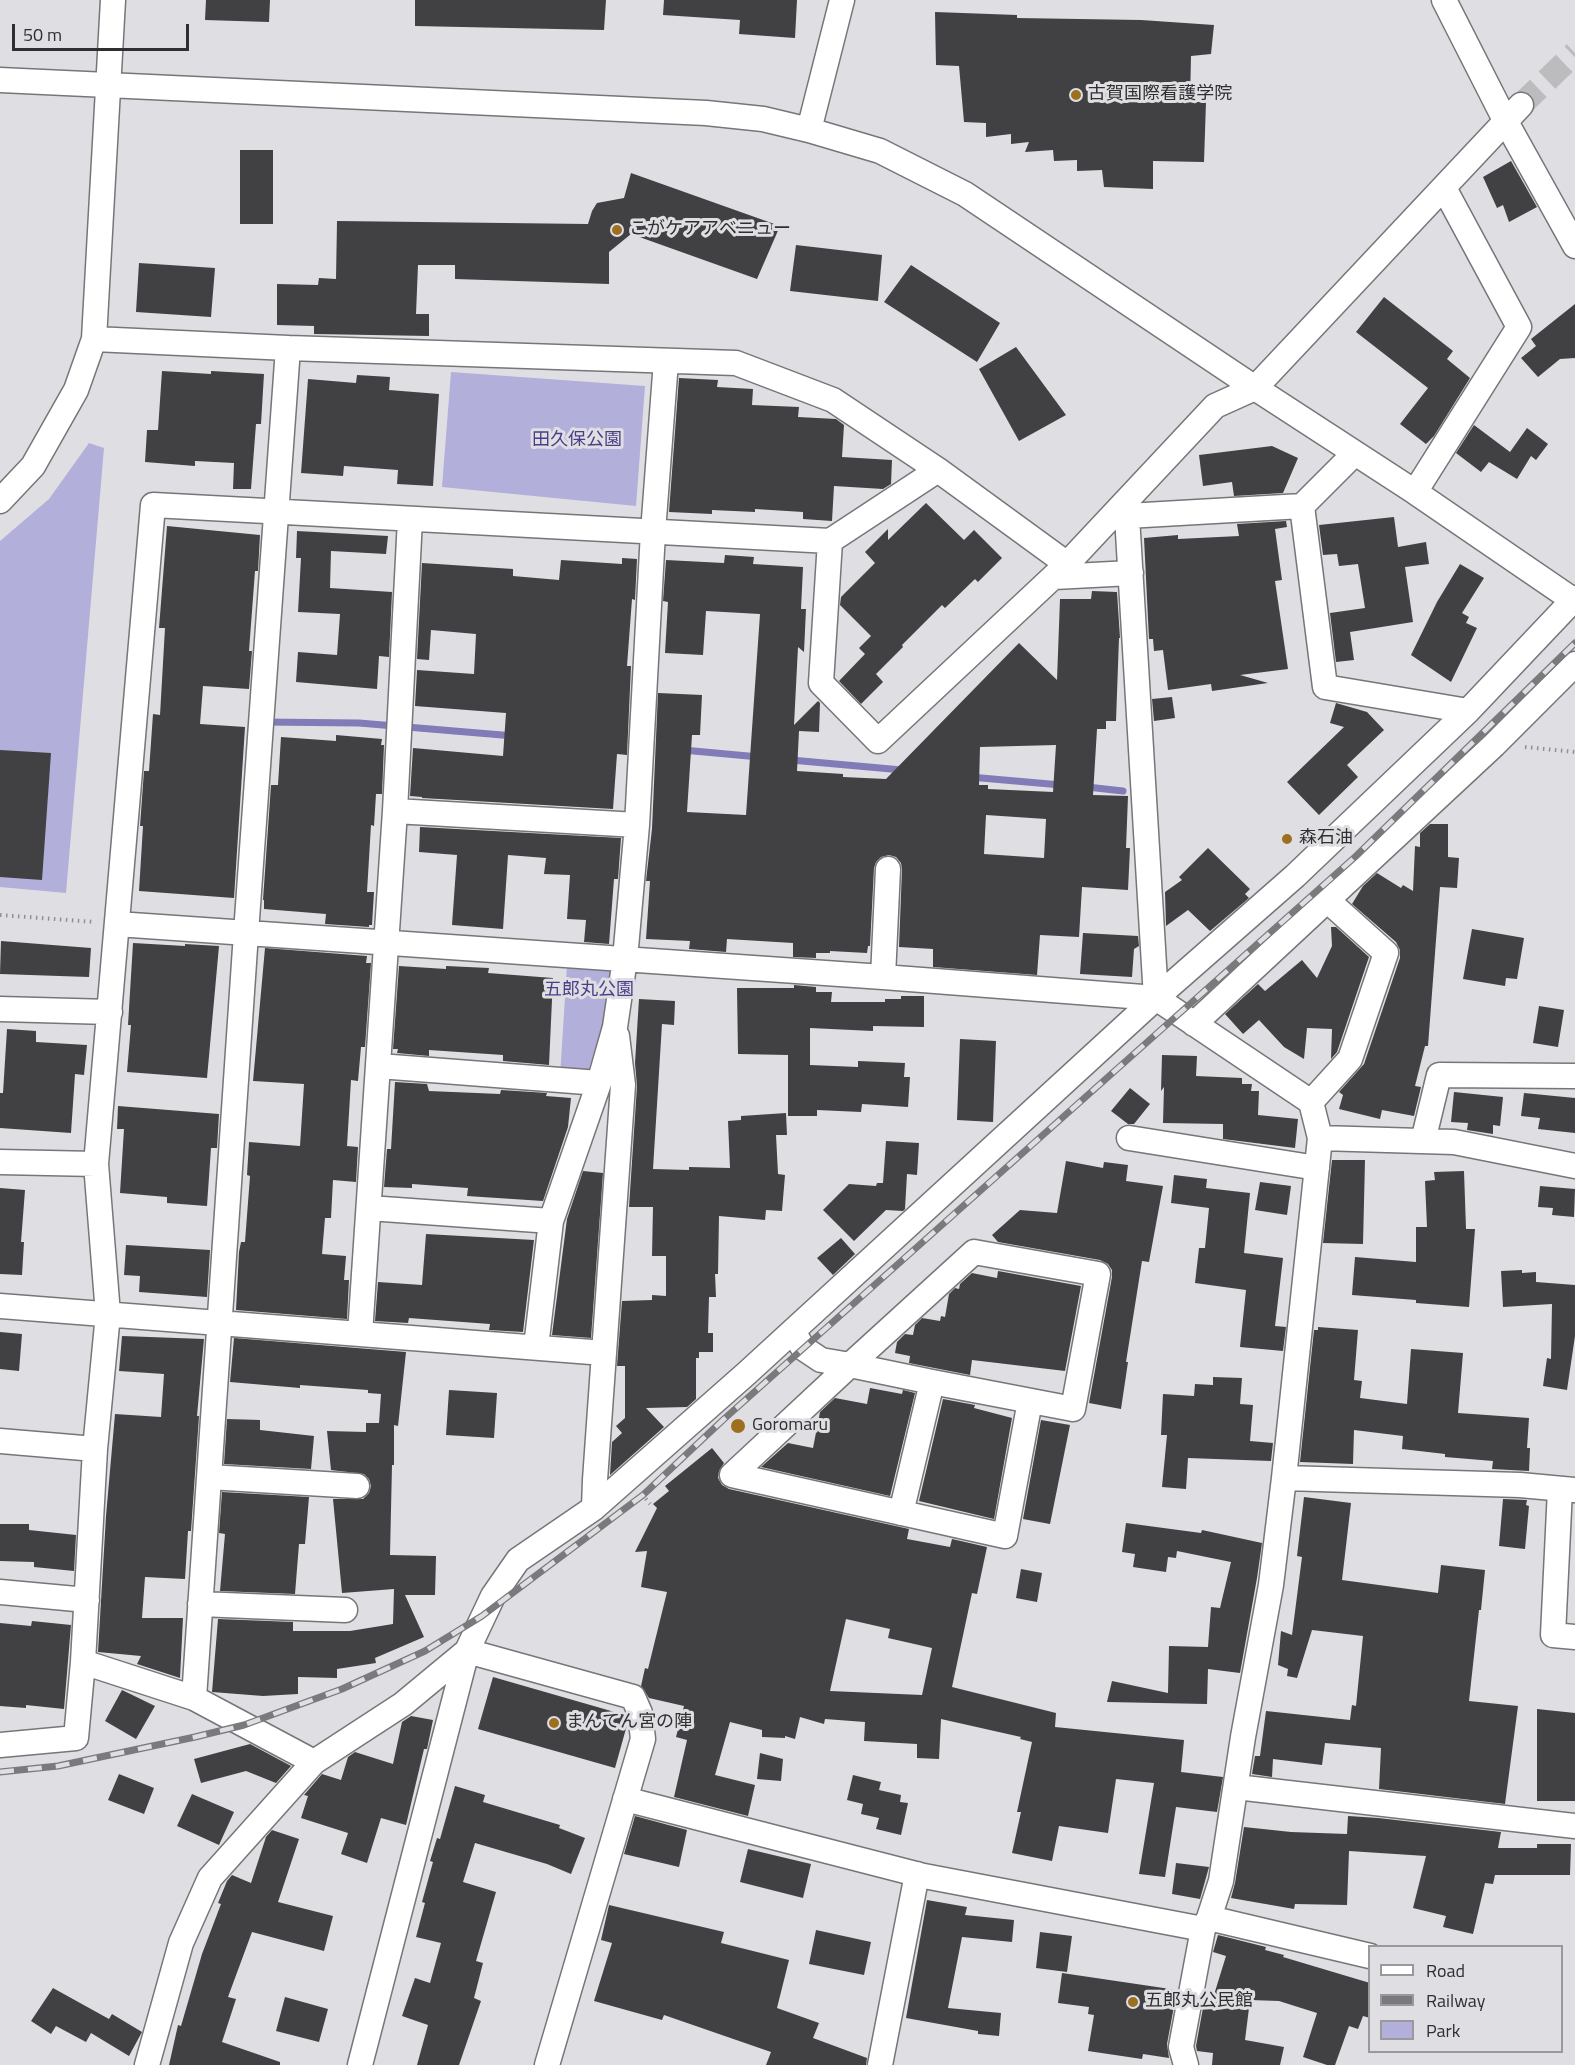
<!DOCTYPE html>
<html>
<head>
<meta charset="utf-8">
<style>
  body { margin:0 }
  #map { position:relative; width:1575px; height:2065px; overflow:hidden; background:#dfdfe3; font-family:"Titillium Web",sans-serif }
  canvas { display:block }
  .legend { position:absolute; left:1368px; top:1945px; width:195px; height:108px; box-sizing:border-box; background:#dfdfe3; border:2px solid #99999c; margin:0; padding:8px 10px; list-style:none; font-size:18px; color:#2f2f31 }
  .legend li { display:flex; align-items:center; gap:12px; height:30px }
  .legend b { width:30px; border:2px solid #99999c }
  .scale { position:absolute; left:12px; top:24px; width:177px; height:27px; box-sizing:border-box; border:3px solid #2f2f31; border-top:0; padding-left:8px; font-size:18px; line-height:21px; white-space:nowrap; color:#2f2f31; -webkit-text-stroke:4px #dfdfe3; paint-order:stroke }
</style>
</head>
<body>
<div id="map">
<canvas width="1575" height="2065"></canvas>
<ul class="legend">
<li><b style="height:8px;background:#fff"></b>Road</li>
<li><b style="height:8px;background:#7a7a7d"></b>Railway</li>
<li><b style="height:16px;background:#b2afda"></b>Park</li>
</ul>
<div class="scale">50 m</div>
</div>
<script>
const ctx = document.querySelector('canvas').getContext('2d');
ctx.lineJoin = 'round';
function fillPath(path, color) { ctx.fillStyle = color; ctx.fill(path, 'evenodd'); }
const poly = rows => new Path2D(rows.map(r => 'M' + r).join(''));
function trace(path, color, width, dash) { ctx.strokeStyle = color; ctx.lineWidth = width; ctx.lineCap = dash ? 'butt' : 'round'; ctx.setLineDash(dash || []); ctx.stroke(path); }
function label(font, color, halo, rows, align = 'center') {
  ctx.font = font + ' "Titillium Web","Noto Sans JP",sans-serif'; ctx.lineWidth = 6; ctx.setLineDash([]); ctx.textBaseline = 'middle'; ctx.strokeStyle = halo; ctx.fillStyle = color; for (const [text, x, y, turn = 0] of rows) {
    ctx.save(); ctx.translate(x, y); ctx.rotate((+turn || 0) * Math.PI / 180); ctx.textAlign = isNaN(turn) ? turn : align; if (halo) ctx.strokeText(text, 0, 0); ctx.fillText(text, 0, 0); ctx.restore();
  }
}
fillPath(poly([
  [451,372,645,386,636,506,442,487],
  [89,443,104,448,66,893,0,887,0,541,49,499],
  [567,965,614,968,613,989,586,1078,560,1077]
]), '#b2afda');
trace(poly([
  [264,722,359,723,514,736],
  [683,750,759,757],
  [791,760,902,770],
  [970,777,1061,785],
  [1087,787,1123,791]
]), '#817bb7', 7);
fillPath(poly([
  [206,0,270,0,269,22,205,20],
  [415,0,606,0,604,30,415,26],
  [664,0,797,0,795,38,739,34,740,20,663,15],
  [935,12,1017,15,1017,18,1141,20,1214,25,1211,54,1191,56,1190,102,1206,102,1204,162,1153,161,1153,189,1104,187,1102,170,1077,171,1077,160,1054,161,1053,150,1025,152,1029,142,1011,144,1011,134,986,137,986,123,964,122,959,66,936,65],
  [240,150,273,150,273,224,240,224],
  [1511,161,1537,207,1509,222,1503,205,1497,208,1483,177],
  [631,173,780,226,757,279,631,234,609,252,609,284,455,279,455,265,418,265,416,314,429,314,429,336,314,334,314,326,277,325,277,284,318,285,319,278,336,279,337,221,588,224,592,211,597,203,624,198],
  [796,245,882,255,878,301,790,291],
  [139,263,215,268,211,317,136,312],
  [911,265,1000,323,977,362,884,302],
  [1384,297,1453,351,1447,359,1470,378,1434,436,1426,444,1400,424,1428,388,1356,332],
  [1575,304,1575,358,1560,359,1538,377,1521,358,1536,346,1531,339],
  [1016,347,1066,415,1019,441,979,369],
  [162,371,211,374,211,371,264,374,261,424,256,424,251,489,233,489,234,463,195,461,195,466,145,462,147,430,158,430],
  [357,375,390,377,389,390,439,394,433,486,397,484,398,470,344,466,343,476,301,473,308,379,356,383],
  [679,378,718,380,717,387,753,389,752,405,799,407,798,417,836,419,844,425,842,457,892,460,891,484,883,489,834,486,832,521,803,519,803,512,755,509,755,512,712,510,712,514,669,512],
  [1474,425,1510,452,1527,428,1548,444,1536,460,1531,456,1517,479,1489,462,1481,472,1456,453],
  [1272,446,1298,458,1283,493,1234,496,1232,482,1203,486,1199,455],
  [926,503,964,540,974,530,1002,558,978,582,975,579,945,608,942,605,902,645,903,647,876,674,883,682,861,704,839,681,865,654,859,648,871,636,840,605,841,597,875,563,865,552,888,529,888,540],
  [1394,517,1398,547,1426,542,1429,564,1405,567,1413,622,1350,632,1354,660,1336,662,1330,613,1365,608,1358,564,1339,566,1337,554,1323,555,1319,525],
  [1286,521,1287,527,1275,529,1282,580,1275,581,1288,669,1240,675,1268,683,1212,691,1211,684,1168,690,1163,650,1154,651,1153,639,1149,639,1144,538,1178,535,1178,539,1239,536,1237,524],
  [167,526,260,535,258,571,255,571,249,651,252,651,249,689,203,686,200,724,245,727,234,898,139,891,143,826,140,826,144,771,149,771,153,714,160,715,165,628,159,628],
  [297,531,388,536,386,554,331,551,330,588,392,592,389,657,379,656,377,689,296,682,298,652,337,655,340,614,298,612,301,558,296,558],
  [725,555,754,557,753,564,803,567,801,609,806,609,804,652,798,647,794,725,818,701,820,703,819,732,799,731,797,771,843,774,843,777,886,779,1019,643,1057,680,1060,599,1091,599,1092,591,1117,592,1120,638,1119,638,1116,721,1106,721,1106,729,1097,729,1093,795,1128,796,1126,848,1130,848,1128,890,1082,887,1079,937,1040,935,1037,975,933,967,933,949,899,947,902,869,901,863,896,857,889,855,881,857,876,862,874,868,870,946,868,946,867,953,830,951,830,953,816,953,816,958,793,957,793,943,727,939,726,952,689,949,690,941,646,939,650,881,646,881,652,829,658,693,702,695,700,735,692,735,687,812,746,815,760,614,706,611,703,655,665,653,668,602,663,601,666,560,724,563],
  [1056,745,1053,792,988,789,988,785,979,785,980,747],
  [986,815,1046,819,1044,858,984,854],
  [622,558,637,559,635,600,632,599,627,666,631,666,627,755,617,754,613,809,422,798,422,797,410,796,413,748,503,756,506,713,415,706,417,670,474,674,476,634,431,630,429,660,417,659,422,563,513,569,513,576,559,580,561,560,622,564],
  [1460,564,1484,578,1462,613,1469,617,1466,623,1477,628,1451,682,1411,655,1437,602],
  [1172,697,1175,718,1154,721,1152,699],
  [1336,703,1367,712,1384,730,1347,765,1358,777,1319,815,1287,782,1344,727,1330,723],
  [336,735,382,739,381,745,384,745,382,794,376,794,374,826,371,825,367,892,374,892,372,925,369,925,369,927,325,924,326,914,264,909,264,900,263,900,271,785,278,785,281,737,336,741],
  [0,750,51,753,42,880,0,877],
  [1430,824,1448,824,1448,857,1459,858,1457,888,1440,887,1428,1046,1425,1046,1415,1086,1421,1087,1414,1116,1382,1110,1380,1119,1339,1109,1343,1095,1339,1092,1364,1064,1400,958,1400,950,1396,942,1352,904,1363,886,1377,873,1401,888,1403,885,1413,891,1415,846,1420,847,1420,833],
  [420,827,621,838,618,879,614,879,609,944,584,942,586,920,567,919,570,875,544,874,546,858,508,855,503,929,452,925,457,855,419,852],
  [1208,848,1250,889,1245,894,1249,898,1210,931,1188,910,1166,926,1165,892,1182,880,1179,877],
  [1331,927,1336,927,1369,957,1337,1052,1331,1059,1332,1029,1307,1028,1304,1059,1284,1047,1259,1020,1243,1034,1225,1014,1258,984,1265,991,1302,960,1317,978,1332,946],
  [1472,929,1524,938,1517,979,1506,978,1505,986,1463,979],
  [1083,933,1138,936,1139,946,1134,949,1132,977,1080,974],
  [1,941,91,948,89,977,0,974],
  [133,943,185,946,185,944,219,946,207,1078,127,1072,131,1025,128,1025],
  [265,948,367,956,366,963,371,963,365,1047,361,1047,358,1081,351,1080,347,1146,358,1147,356,1182,333,1180,331,1218,325,1218,322,1254,346,1256,344,1280,349,1280,347,1319,236,1310,239,1252,241,1242,245,1242,250,1176,247,1175,249,1142,300,1146,304,1084,253,1081],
  [399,966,446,969,446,966,489,968,488,973,553,978,549,1065,503,1061,503,1055,429,1050,429,1056,397,1053,398,1049,393,1049],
  [794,985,816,987,816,992,832,992,831,1002,885,1002,885,999,901,999,901,996,924,996,924,1027,873,1026,873,1031,810,1028,810,1065,858,1067,858,1061,905,1063,904,1077,910,1077,908,1107,862,1104,861,1112,817,1110,817,1116,788,1116,788,1055,738,1054,737,988,794,988],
  [639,999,675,1001,674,1025,662,1024,653,1169,689,1170,689,1167,730,1168,728,1121,741,1120,741,1116,786,1113,787,1135,776,1135,778,1174,785,1175,782,1211,766,1210,765,1220,719,1216,718,1274,715,1274,716,1297,709,1297,708,1333,713,1333,713,1352,699,1352,699,1358,696,1358,696,1399,687,1407,646,1408,664,1427,610,1475,612,1442,622,1433,616,1426,625,1418,625,1366,617,1366,622,1301,652,1300,652,1295,666,1296,666,1256,652,1256,653,1207,629,1207,637,1086,635,1063],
  [1539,1006,1564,1010,1558,1047,1533,1043],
  [7,1029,36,1031,36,1042,87,1045,84,1075,75,1074,71,1133,0,1128,0,1093,3,1093],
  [960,1039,996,1041,993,1122,957,1120],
  [1162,1055,1197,1056,1196,1076,1242,1078,1242,1084,1252,1084,1251,1091,1259,1091,1258,1115,1298,1119,1295,1148,1223,1139,1223,1124,1163,1123,1164,1087,1161,1091],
  [395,1082,427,1084,429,1091,500,1094,501,1090,547,1093,546,1096,571,1098,568,1127,543,1201,467,1196,468,1188,412,1184,412,1188,384,1187,387,1149,391,1149],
  [1130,1088,1150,1104,1134,1124,1128,1124,1111,1111],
  [1454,1092,1503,1097,1500,1126,1493,1125,1493,1134,1467,1130,1468,1123,1451,1122],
  [1524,1093,1575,1098,1575,1133,1538,1129,1540,1118,1521,1116],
  [118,1106,219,1114,217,1148,211,1148,207,1206,167,1203,167,1197,120,1193,124,1129,117,1129],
  [886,1141,919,1143,917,1175,907,1174,905,1209,903,1211,886,1210,854,1241,823,1210,849,1184,876,1186,877,1183,883,1183],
  [1332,1160,1365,1160,1363,1244,1323,1243],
  [1066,1161,1103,1168,1104,1162,1128,1165,1126,1181,1163,1186,1149,1262,1142,1261,1126,1362,1128,1362,1121,1409,1089,1403,1112,1277,1112,1270,1108,1264,1100,1260,998,1242,992,1235,1020,1210,1057,1213],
  [583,1171,603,1173,591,1338,552,1335,567,1219],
  [1464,1171,1466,1229,1475,1229,1469,1307,1416,1303,1416,1300,1352,1295,1355,1257,1416,1262,1416,1227,1427,1227,1425,1181,1435,1180,1434,1172],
  [1174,1175,1207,1179,1206,1188,1250,1193,1244,1253,1283,1258,1275,1326,1286,1327,1283,1351,1240,1347,1246,1290,1195,1283,1199,1248,1205,1248,1209,1208,1171,1203],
  [1260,1182,1291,1186,1287,1215,1255,1210],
  [1540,1186,1575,1189,1574,1217,1552,1215,1553,1208,1538,1207],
  [0,1188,25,1190,21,1242,24,1242,22,1275,0,1274],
  [426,1234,534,1240,523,1332,489,1330,490,1324,409,1318,408,1323,375,1321,378,1282,422,1285],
  [841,1238,855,1254,833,1275,817,1258],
  [126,1245,210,1250,207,1297,139,1292,140,1276,124,1275],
  [1522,1270,1522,1273,1536,1272,1536,1282,1575,1285,1575,1336,1567,1390,1543,1386,1547,1358,1551,1359,1552,1304,1503,1307,1501,1271],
  [998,1271,1081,1286,1065,1371,972,1360,970,1375,909,1363,910,1356,895,1353,897,1342,905,1334,913,1335,915,1325,922,1318,940,1321,941,1316,945,1317,949,1294,955,1288,959,1289,960,1284,972,1273,997,1278],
  [1318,1327,1358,1330,1354,1380,1362,1381,1360,1398,1407,1404,1411,1349,1463,1353,1458,1413,1529,1418,1527,1448,1530,1448,1529,1471,1492,1469,1493,1461,1445,1457,1445,1454,1402,1449,1403,1436,1354,1430,1353,1464,1300,1462,1314,1330,1318,1330],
  [0,1332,22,1334,19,1371,0,1369],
  [122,1336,204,1339,197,1416,199,1416,191,1531,188,1531,185,1579,145,1577,142,1618,183,1618,180,1678,137,1664,141,1656,98,1652,106,1516,115,1414,161,1417,164,1374,119,1371],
  [234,1338,406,1352,398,1426,394,1425,394,1465,392,1465,390,1555,436,1556,435,1595,405,1595,424,1637,375,1658,376,1663,337,1669,337,1678,298,1677,298,1694,263,1696,212,1692,218,1619,293,1622,293,1631,350,1631,393,1624,394,1589,342,1593,333,1499,363,1499,369,1493,371,1486,369,1479,364,1474,331,1470,327,1431,366,1432,366,1423,379,1423,381,1394,368,1393,368,1390,300,1385,300,1388,230,1382],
  [1213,1377,1242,1378,1240,1404,1253,1405,1250,1441,1273,1443,1271,1461,1188,1458,1186,1489,1162,1487,1167,1435,1161,1435,1163,1394,1194,1396,1195,1384,1213,1385],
  [870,1388,902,1394,903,1390,915,1393,890,1496,761,1467,788,1443,813,1448,820,1412,835,1398,867,1404],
  [449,1390,497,1393,494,1438,446,1435],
  [943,1399,975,1405,974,1408,1012,1418,994,1519,919,1501],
  [227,1419,260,1420,260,1430,314,1436,311,1469,224,1464],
  [1041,1420,1070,1425,1050,1524,1023,1519],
  [712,1448,724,1463,719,1471,718,1478,722,1485,729,1489,909,1529,907,1539,950,1547,952,1539,987,1547,977,1594,972,1593,952,1687,1056,1713,1055,1727,1184,1740,1181,1772,1223,1777,1217,1812,1176,1807,1165,1877,1139,1874,1154,1783,1116,1779,1108,1833,1059,1826,1052,1861,1012,1853,1021,1812,1017,1812,1032,1742,1020,1739,1021,1737,941,1719,939,1759,917,1758,917,1744,864,1741,865,1722,825,1719,824,1724,800,1717,795,1739,785,1736,785,1738,762,1737,762,1730,730,1722,715,1775,755,1785,748,1816,674,1797,687,1740,676,1737,684,1706,649,1698,641,1686,645,1668,648,1669,667,1592,641,1587,647,1551,635,1552,657,1508,653,1504,669,1491,665,1486],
  [846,1619,890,1629,888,1638,932,1648,922,1695,830,1691],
  [222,1492,309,1497,305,1544,299,1544,295,1594,220,1591,225,1534,219,1533],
  [1304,1497,1351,1503,1342,1580,1438,1593,1441,1565,1485,1570,1481,1610,1479,1610,1469,1701,1518,1706,1505,1804,1379,1789,1381,1748,1325,1743,1322,1765,1273,1759,1272,1777,1252,1774,1255,1756,1260,1756,1266,1711,1350,1720,1352,1705,1356,1706,1363,1636,1312,1630,1297,1678,1287,1676,1288,1669,1278,1665,1281,1631,1292,1635,1302,1557,1297,1556],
  [1503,1499,1527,1500,1526,1505,1529,1506,1525,1549,1499,1546],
  [1126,1523,1201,1533,1202,1530,1262,1543,1257,1578,1240,1673,1208,1669,1207,1704,1107,1702,1112,1681,1168,1693,1169,1646,1208,1647,1211,1607,1220,1608,1231,1562,1177,1551,1176,1558,1168,1557,1166,1572,1133,1567,1135,1554,1122,1552],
  [0,1524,29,1524,29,1530,76,1535,74,1571,34,1567,34,1562,0,1561],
  [1021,1569,1042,1573,1037,1602,1016,1598],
  [32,1621,71,1625,64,1709,26,1705,26,1708,0,1706,0,1623,31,1626],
  [493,1677,625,1715,627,1725,615,1768,478,1729],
  [122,1690,155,1706,136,1739,105,1721],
  [1537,1709,1575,1713,1575,1801,1537,1801],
  [411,1716,433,1720,427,1749,424,1749,406,1825,381,1818,367,1863,341,1854,348,1833,301,1818,308,1796,304,1795,322,1774,341,1780,348,1757,355,1752,393,1764,402,1722],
  [250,1744,291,1766,276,1783,246,1771,201,1783,194,1759],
  [760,1753,783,1759,781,1781,757,1779],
  [119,1774,154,1788,144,1814,108,1800],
  [853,1775,881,1782,879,1790,901,1795,900,1802,908,1803,901,1835,876,1829,879,1818,861,1814,863,1804,847,1800],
  [455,1786,485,1795,483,1802,560,1825,559,1828,585,1838,571,1874,547,1864,475,1843,463,1882,496,1892,476,1961,483,1963,474,1998,481,2001,459,2065,417,2065,428,2025,402,2016,415,1978,430,1983,441,1943,416,1937,425,1903,422,1902,433,1862,430,1861,437,1838,440,1839],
  [192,1794,234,1812,219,1845,177,1826],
  [635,1816,687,1830,679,1867,624,1854],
  [1348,1816,1378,1818,1501,1832,1498,1848,1537,1848,1537,1844,1571,1844,1570,1875,1495,1875,1493,1884,1485,1883,1473,1934,1443,1927,1446,1916,1413,1908,1426,1856,1349,1851,1347,1905,1295,1904,1294,1909,1231,1898,1235,1883,1244,1827,1291,1832,1347,1834],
  [272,1830,299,1839,278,1902,333,1916,324,1951,252,1932,228,1997,236,1999,222,2042,280,2062,280,2065,169,2065,178,2025,181,2026,202,1954,221,1904,218,1903,227,1881,232,1875,251,1883,266,1837],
  [748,1849,811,1864,803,1898,740,1882],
  [1176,1863,1209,1867,1200,1899,1172,1894],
  [927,1900,967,1907,965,1915,1014,1920,1012,1942,962,1937,948,2008,1001,2013,999,2036,978,2034,978,2031,906,2018],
  [609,1905,724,1932,721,1943,789,1960,777,2008,819,2023,813,2038,867,2058,866,2065,766,2065,771,2052,664,2015,662,2020,594,2001,612,1943,601,1940],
  [816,1930,871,1942,864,1975,809,1964],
  [1040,1932,1072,1936,1067,1972,1036,1968],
  [1218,1935,1266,1947,1265,1950,1284,1955,1283,1957,1370,1983,1370,2018,1363,2016,1358,2029,1349,2026,1335,2065,1327,2065,1303,2057,1317,2013,1279,2001,1250,2000,1245,2040,1284,2047,1280,2065,1212,2065,1213,2053,1197,2051,1196,2046,1205,1997,1213,1998,1226,1956,1213,1952],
  [1062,1973,1177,1990,1167,2044,1169,2058,1143,2054,1142,2059,1088,2051,1094,2015,1088,2014,1089,2007,1058,2003],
  [53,1988,109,2019,112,2014,142,2032,129,2056,91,2033,86,2042,56,2026,51,2034,31,2021],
  [285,1997,328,2009,319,2042,276,2031]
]), '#414144');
trace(poly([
  [1521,105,1575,53]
]), '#bcbcbf', 24, [24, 12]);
const minor = poly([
  [1444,0,1505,120,1575,246],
  [0,80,706,113,763,119,809,130,880,151,965,194,1255,388,1415,492,1573,600],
  [809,130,842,0],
  [94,339,288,348,736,363,833,400,938,470,1067,564],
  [1355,453,1302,506,1325,687,1468,711],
  [1415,492,1519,327,1444,188],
  [0,501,33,466,76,390,94,339,113,0],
  [1126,502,1127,516,1302,506],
  [1127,516,1156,998],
  [830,541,821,683,878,741,1067,564,1215,406,1255,388,1521,105],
  [1054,577,1131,573],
  [395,811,637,825],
  [117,924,883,977,1156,998,1311,1102,1320,1138,1284,1478,1271,1585,1243,1737,1221,1881,1209,1918,1203,1929,1181,2047,1186,2065],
  [883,977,888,869],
  [0,1009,110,1012],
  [1194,1024,1494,745,1575,664],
  [379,1066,599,1083],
  [1311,1102,1350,1059,1386,953,1327,900],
  [1129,1138,1317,1168],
  [1320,1138,1454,1142,1575,1166],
  [1423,1141,1439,1075,1575,1076],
  [0,1162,96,1164],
  [369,1208,551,1221],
  [0,1306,604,1353],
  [793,1331,803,1348,821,1360,850,1365,932,1382,1073,1409,1098,1274,974,1252,850,1365,732,1475,1005,1536,1030,1401],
  [360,1334,395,811,410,519],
  [536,1347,551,1221,599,1083,615,1027,625,959,637,825,653,532,666,361],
  [0,1441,95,1449],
  [209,1477,357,1486],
  [1284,1478,1520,1485,1575,1490],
  [1560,1489,1553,1635,1575,1637],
  [594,1508,595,1480,623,1085,617,1036],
  [901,1513,932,1382],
  [0,1592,87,1600],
  [200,1604,345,1610],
  [194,1698,246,933,288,348],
  [0,1745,76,1738,83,1662],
  [314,1762,194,1698,83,1662,95,1449,108,1314,96,1164,153,505,830,541,938,470],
  [1236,1787,1575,1826],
  [625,1799,924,1876,1203,1929],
  [1209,1918,1370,1956],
  [147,2065,181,1943,210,1878,314,1762,403,1704,467,1651,633,1697,640,1713,643,1739,547,2065],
  [360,2065,467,1651,493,1596,518,1560,594,1508,747,1373,1156,998,1295,876,1468,711,1575,598],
  [880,2065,917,1874]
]);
trace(minor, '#767679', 27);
trace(poly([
  [1525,747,1575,752],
  [0,915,95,922],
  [642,1494,650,1504]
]), '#909093', 4, [1.5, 4.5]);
trace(minor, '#fff', 24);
const rail = poly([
  [0,1772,58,1766,195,1737,244,1725,342,1689,425,1651,482,1616,643,1495,724,1419,1355,857,1575,643]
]);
trace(rail, '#7a7a7d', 7);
trace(rail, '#dfdfe3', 4.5, [14]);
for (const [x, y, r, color] of [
  [1076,95,6,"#9c7020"],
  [617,230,6,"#9c7020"],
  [1287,839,6,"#9c7020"],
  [738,1426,8,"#9c7020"],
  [554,1723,6,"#9c7020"],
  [1133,2002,6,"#9c7020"]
]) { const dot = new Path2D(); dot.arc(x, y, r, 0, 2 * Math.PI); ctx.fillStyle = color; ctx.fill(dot); trace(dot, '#dfdfe3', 2); }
label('18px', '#2f2f31', '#dfdfe3', [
  ["古賀国際看護学院",1088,95],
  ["こがケアアベニュー",629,230],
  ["森石油",1299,839],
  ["Goromaru",752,1426],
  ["まんてん宮の陣",566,1723],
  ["五郎丸公民館",1145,2002]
], 'left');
label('18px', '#4b3e89', '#dfdfe3', [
  ["田久保公園",577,441],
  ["五郎丸公園",589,991]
]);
</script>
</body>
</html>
